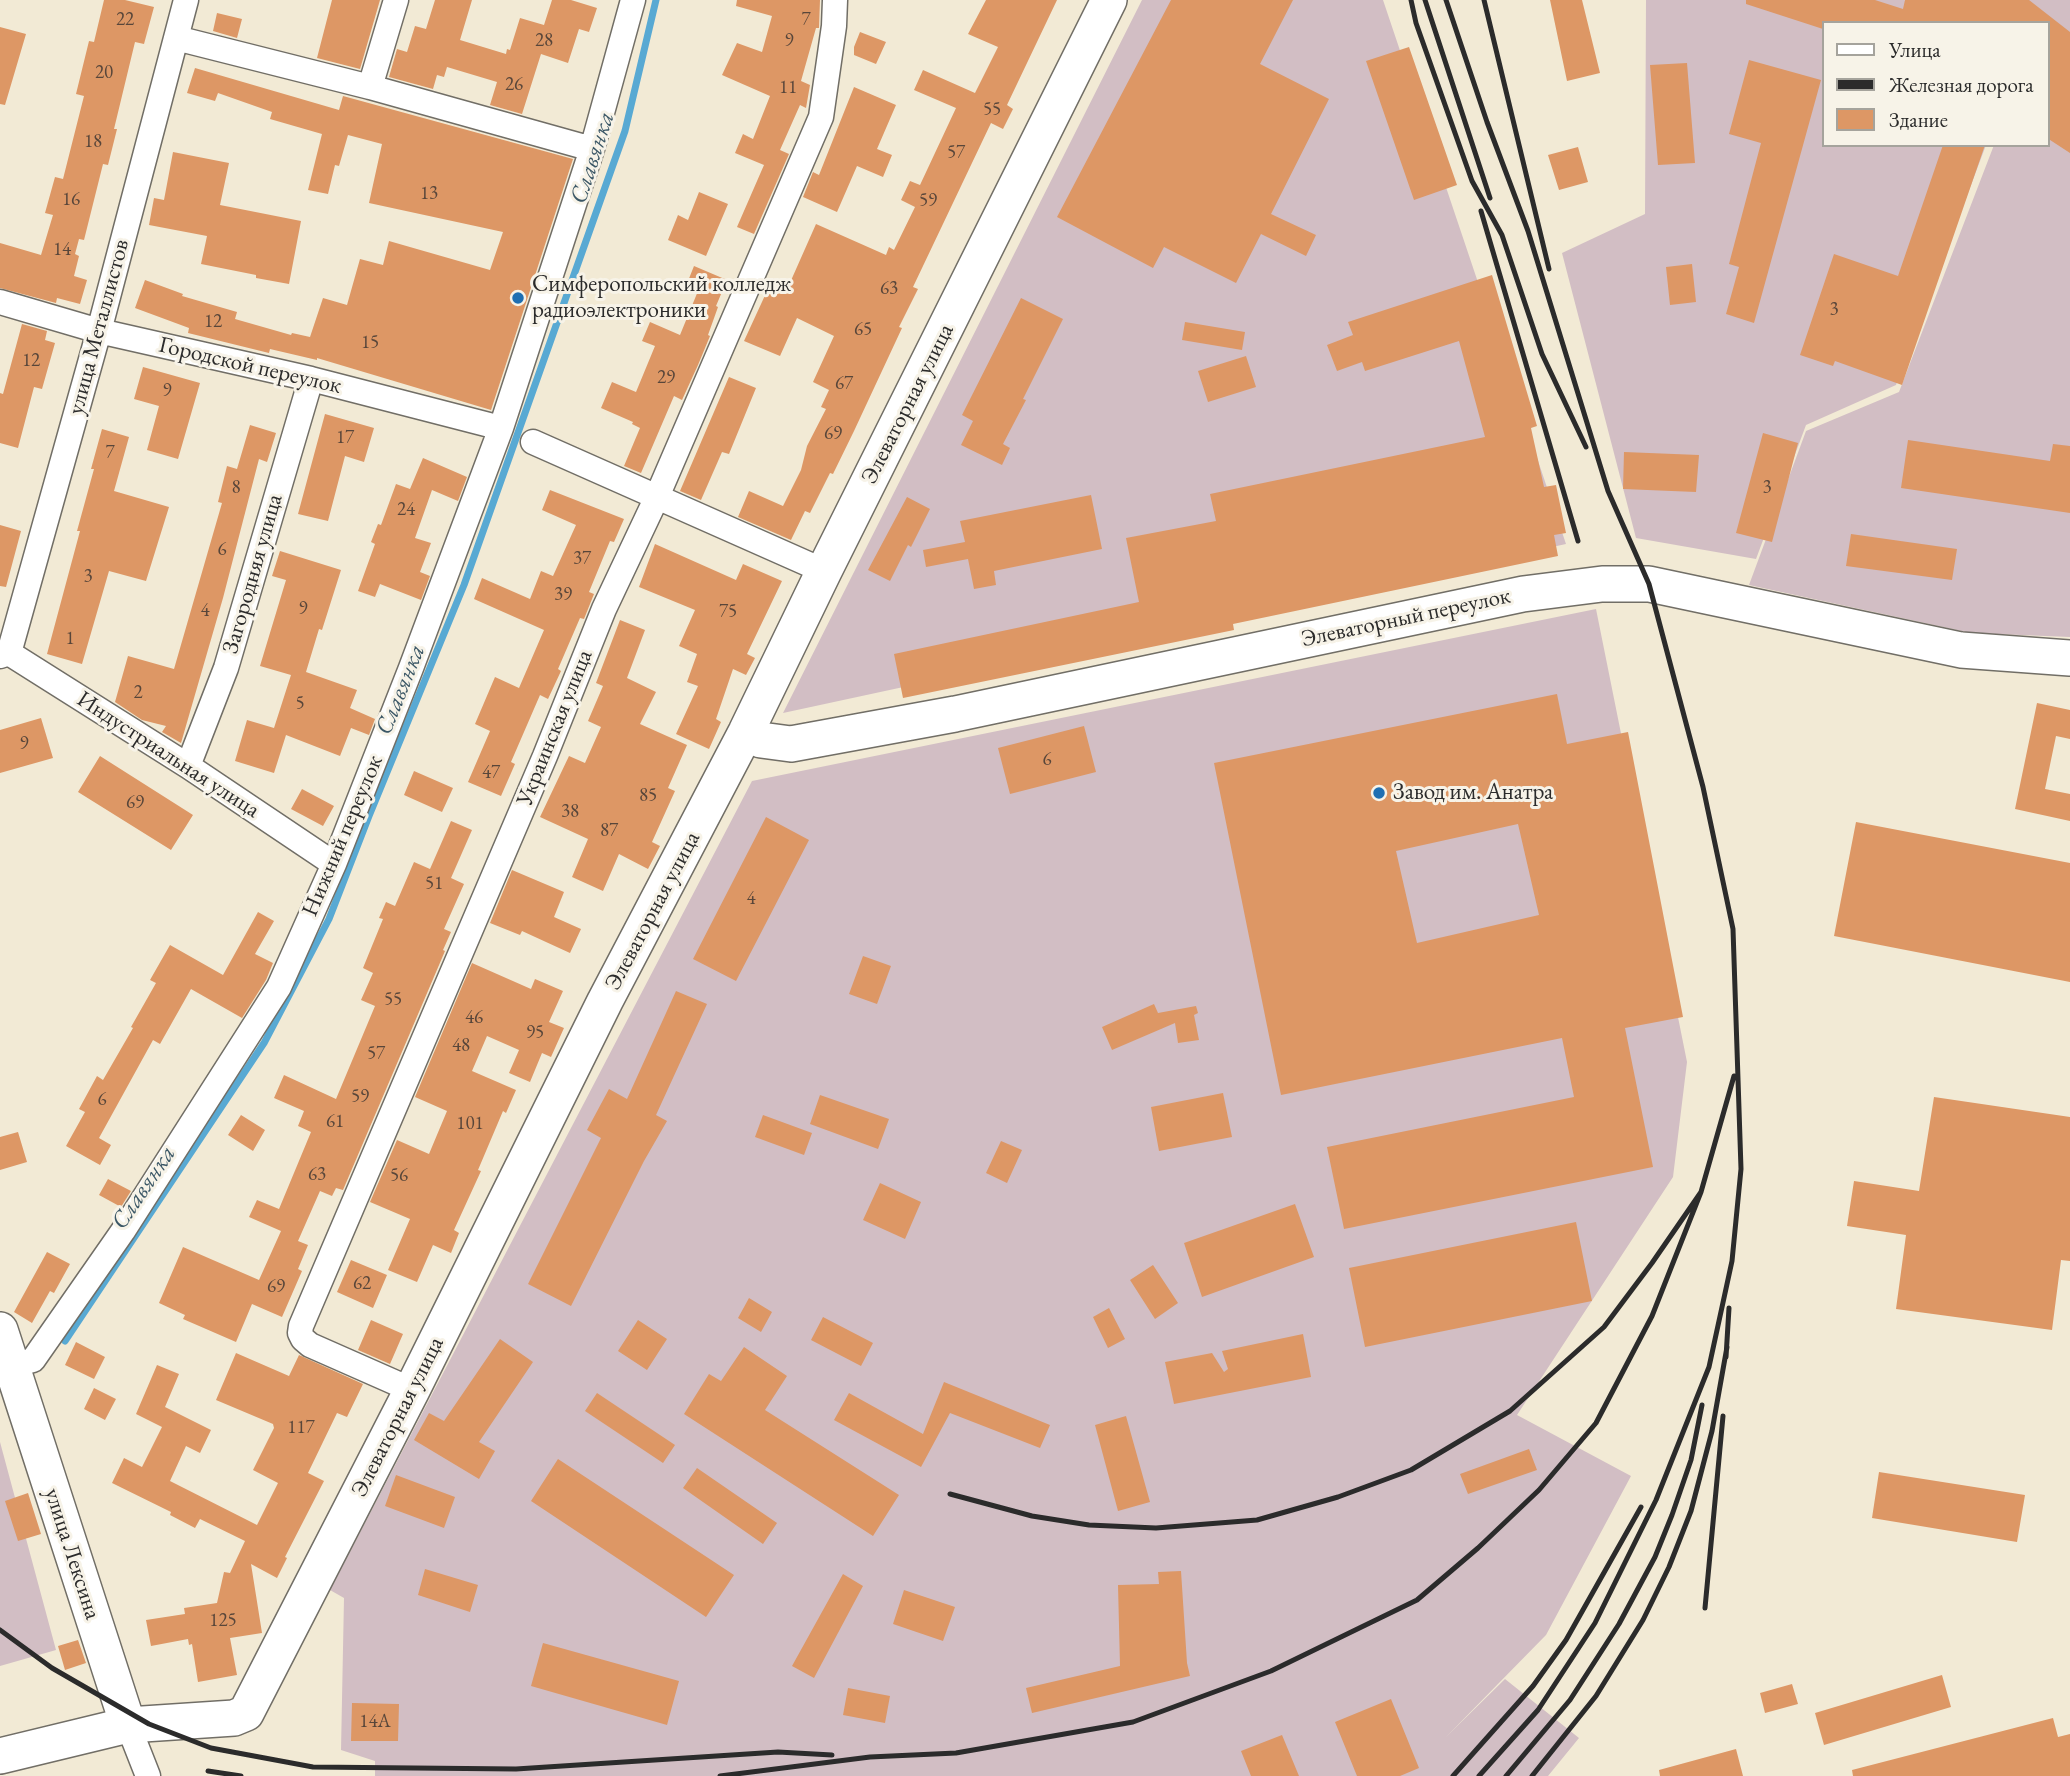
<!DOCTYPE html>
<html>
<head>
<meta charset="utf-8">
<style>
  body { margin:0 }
  #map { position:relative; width:2070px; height:1776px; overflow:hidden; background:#f2ead5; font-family:"EB Garamond",serif }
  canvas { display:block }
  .legend { position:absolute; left:1822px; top:21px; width:228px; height:126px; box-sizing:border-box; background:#f7f3e8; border:2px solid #a5a39c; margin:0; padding:9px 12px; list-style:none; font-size:21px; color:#2b2b2b }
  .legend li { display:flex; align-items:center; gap:14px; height:35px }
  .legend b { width:35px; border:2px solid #a5a39c }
</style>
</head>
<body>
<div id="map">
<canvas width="2070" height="1776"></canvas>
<ul class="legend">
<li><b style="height:9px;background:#fff"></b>Улица</li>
<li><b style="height:9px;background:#2b2b2b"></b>Железная дорога</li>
<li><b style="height:19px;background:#dd9765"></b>Здание</li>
</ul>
</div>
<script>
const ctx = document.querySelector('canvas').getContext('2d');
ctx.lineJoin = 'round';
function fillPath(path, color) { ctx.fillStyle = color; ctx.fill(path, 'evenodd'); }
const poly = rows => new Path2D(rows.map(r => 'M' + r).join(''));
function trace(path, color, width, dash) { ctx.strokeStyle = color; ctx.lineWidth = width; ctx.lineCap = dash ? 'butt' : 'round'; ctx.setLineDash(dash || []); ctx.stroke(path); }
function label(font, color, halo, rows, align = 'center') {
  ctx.font = font + ' "EB Garamond",serif'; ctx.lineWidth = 6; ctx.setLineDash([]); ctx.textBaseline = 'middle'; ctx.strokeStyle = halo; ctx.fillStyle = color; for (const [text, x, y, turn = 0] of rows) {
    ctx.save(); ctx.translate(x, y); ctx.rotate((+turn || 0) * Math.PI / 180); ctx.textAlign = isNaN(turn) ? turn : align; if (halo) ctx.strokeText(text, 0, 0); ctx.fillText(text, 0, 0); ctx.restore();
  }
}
fillPath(poly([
  [1142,0,1383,0,1566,544,783,713],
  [1646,0,1904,0,1940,9,1823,23,1823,145,1986,145,1896,385,1806,425,1756,559,1636,538,1562,253,1645,214],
  [1970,0,2070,0,2070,74,2047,23],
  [2047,71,2070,89,2070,637,1971,633,1749,585,1806,431,1899,392,1994,145,2047,145],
  [1596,609,1687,1062,1673,1177,1517,1415,1631,1476,1546,1635,1446,1737,1505,1679,1579,1738,1548,1776,375,1776,375,1761,341,1750,344,1598,330,1590,752,781],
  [0,1442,56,1650,0,1666]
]), '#d2bec4');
trace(poly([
  [65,1341,264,1043,329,919,369,816,464,585,625,131,656,0]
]), '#58a9d3', 7);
fillPath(poly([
  [104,0,125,0,154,7,144,44,135,42,114,129,117,129,108,165,103,164,84,240,79,239,75,254,79,256,74,276,87,280,80,304,57,298,56,303,0,288,0,243,41,255,53,215,45,213,55,177,63,179,84,96,76,94,89,41,94,42],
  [332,0,380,0,360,69,317,58],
  [435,0,472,0,460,40,506,54,507,49,510,50,520,18,544,25,552,0,571,0,597,8,589,32,579,29,568,63,541,54,522,114,490,105,497,82,447,67,444,77,437,75,433,89,389,77,397,49,407,52,415,26,426,29],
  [737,0,820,0,819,28,816,28,801,81,810,85,806,108,800,105,780,150,789,154,754,234,737,227,764,165,735,153,743,134,753,139,770,96,722,75,737,43,762,52,772,16,736,6],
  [986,0,1057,0,1007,105,1013,109,1003,129,991,123,913,287,918,289,899,327,902,328,854,431,833,474,830,473,810,513,805,511,791,540,738,517,749,491,783,506,801,470,807,446,826,409,821,407,829,390,813,382,834,336,797,318,780,356,744,341,773,278,789,285,816,224,886,255,889,247,894,250,915,207,901,200,910,181,920,185,956,108,914,90,923,70,975,93,998,47,968,34],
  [1171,0,1293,0,1260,64,1329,99,1271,214,1316,235,1306,256,1261,234,1236,283,1164,247,1153,268,1057,217],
  [1550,0,1582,0,1600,73,1567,81],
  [1746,0,1875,0,1903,9,1905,0,2029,0,2070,32,2070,153,2047,138,2047,23,1823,23,1823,29,1746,4],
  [217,13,242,19,237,38,213,31],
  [0,27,26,34,5,105,0,104],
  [860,32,886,42,876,64,854,55,854,47],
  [1409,47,1457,185,1414,200,1366,61],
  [1749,60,1821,80,1754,323,1726,314,1739,267,1729,264,1761,143,1729,134],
  [1687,63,1695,163,1658,165,1650,65],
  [195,68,339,110,343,96,573,159,491,410,317,358,317,360,270,349,269,353,188,333,189,328,135,308,145,280,183,294,182,296,237,312,235,319,291,335,292,333,310,337,323,298,347,305,360,259,383,265,389,241,490,270,503,232,369,203,382,144,348,135,339,166,335,165,328,194,308,190,322,134,270,119,272,112,218,93,215,101,187,93],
  [854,87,896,105,877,149,892,155,883,177,857,166,837,212,803,197,813,172,819,175],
  [1943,145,1985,145,1902,385,1835,361,1833,366,1800,355,1834,254,1898,276],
  [1578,147,1588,182,1559,190,1548,155],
  [173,152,229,163,220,205,301,221,289,284,256,278,256,275,201,264,207,236,149,225,154,198,164,200],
  [699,192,728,204,706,256,668,240,678,215,688,220],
  [1692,264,1696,302,1670,305,1666,267],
  [694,266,727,280,716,306,718,307,708,335,710,336,698,365,682,400,674,396,641,473,624,466,640,428,632,424,633,422,601,408,612,382,636,392,655,346,642,341,650,322,680,335,698,291,686,286],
  [1492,275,1537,426,1531,428,1544,487,1556,485,1566,533,1554,535,1558,556,1233,624,1234,630,903,698,894,654,1139,602,1126,538,1216,521,1210,494,1485,437,1459,341,1365,371,1362,362,1337,371,1327,345,1353,335,1348,322],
  [1021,298,1063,319,1023,399,1026,400,1003,444,1010,448,1002,465,961,445,973,421,962,415],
  [1185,322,1245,332,1242,350,1182,340],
  [22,324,47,331,45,340,55,343,42,389,34,387,18,448,0,443,0,393,3,394],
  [1246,356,1256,387,1208,402,1198,371],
  [143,367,200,383,178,459,147,450,159,406,134,399],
  [729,377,756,388,729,454,722,452,701,500,680,491],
  [325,414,374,428,364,462,345,456,328,521,298,514],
  [250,425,276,433,267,462,259,459,223,598,181,743,162,732,166,726,142,720,115,702,128,656,174,669,222,503,218,502,227,466,237,469],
  [102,429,129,437,114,491,169,507,146,581,109,571,82,664,47,654,80,531,77,531,94,469,91,469],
  [1763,433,1798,443,1772,542,1736,533],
  [1908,440,2050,461,2053,444,2070,446,2070,513,1901,488],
  [1624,452,1699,455,1696,492,1623,489],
  [423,458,467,477,458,501,432,490,415,538,431,543,420,572,430,576,421,600,380,584,375,597,358,591,375,544,371,542,378,524,381,525,396,484,410,489],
  [550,490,624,519,614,542,610,541,589,592,594,594,584,619,580,618,558,669,561,671,548,699,540,695,511,762,515,764,501,796,468,782,490,731,475,724,495,677,519,688,544,630,474,599,482,578,530,599,541,571,553,576,576,525,542,510],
  [1091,495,1102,549,994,571,996,585,974,589,968,559,926,567,923,550,965,542,960,521],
  [907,497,930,509,911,547,908,545,890,581,868,570],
  [0,525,21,531,6,587,0,586],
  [1851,534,1957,549,1952,580,1846,566],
  [655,544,736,580,743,564,782,581,747,654,755,658,746,675,733,669,716,719,721,722,709,749,676,734,698,686,687,682,697,654,679,646,695,610,639,587],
  [280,551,341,570,322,630,319,629,306,672,357,690,350,708,375,719,369,735,351,728,340,756,286,735,274,773,235,761,247,720,274,728,291,675,260,666,286,580,272,576],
  [620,620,645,630,627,678,656,692,640,724,687,745,668,788,675,791,652,842,660,846,648,869,619,854,603,891,572,877,588,839,540,817,569,756,585,763,601,727,588,721,603,686,596,683],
  [1557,694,1567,744,1628,732,1683,1017,1625,1028,1653,1167,1344,1229,1327,1147,1574,1097,1562,1038,1281,1095,1214,763],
  [1518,824,1539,915,1417,943,1396,851],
  [2037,703,2070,710,2070,739,2056,736,2045,789,2070,794,2070,821,2015,809],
  [41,718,53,758,0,773,0,730],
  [1084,726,1096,772,1010,794,998,748],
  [100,756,193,815,171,850,78,792],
  [414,771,453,788,442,812,404,795],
  [302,789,334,806,323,826,291,809],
  [766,817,809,840,736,981,693,959],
  [451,821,472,830,451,878,464,884,444,929,451,932,443,950,445,951,343,1190,336,1188,332,1196,320,1191,298,1241,308,1245,298,1269,302,1271,282,1317,252,1304,236,1342,183,1319,185,1315,159,1303,183,1247,259,1280,281,1231,249,1217,257,1200,279,1209,311,1132,298,1126,304,1111,274,1098,284,1075,336,1099,375,1006,361,1000,373,973,363,968,383,919,379,918,386,902,395,906,414,862,430,869],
  [1856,822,2070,863,2070,982,1834,936],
  [512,870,564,892,554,917,581,929,570,953,522,931,520,935,490,923],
  [258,912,274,921,255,954,273,963,266,980,242,1018,191,989,160,1044,153,1040,99,1138,111,1145,100,1165,66,1146,85,1112,79,1109,97,1076,103,1080,133,1028,131,1027,156,983,150,980,170,945,223,975],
  [863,956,891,966,877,1004,849,994],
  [472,963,531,989,535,979,563,991,549,1022,564,1028,551,1057,542,1053,530,1082,509,1073,519,1050,487,1036,472,1071,516,1090,506,1113,503,1111,478,1170,481,1171,454,1230,459,1233,451,1253,433,1245,417,1282,388,1270,410,1219,370,1202,397,1140,429,1154,447,1111,415,1097],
  [676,991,707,1004,656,1115,667,1121,644,1161,571,1306,528,1284,601,1138,587,1130,609,1089,627,1099],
  [1154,1004,1158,1013,1196,1006,1198,1013,1194,1015,1199,1040,1178,1043,1175,1023,1112,1050,1102,1027],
  [1223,1093,1232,1137,1159,1151,1151,1107],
  [820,1095,889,1119,878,1149,810,1124],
  [1934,1097,2070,1117,2070,1261,2061,1260,2052,1330,1896,1309,1906,1235,1847,1226,1854,1181,1919,1191],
  [241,1115,265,1130,253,1151,228,1135],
  [763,1115,812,1133,804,1155,755,1137],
  [18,1132,27,1162,0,1170,0,1137],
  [1001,1141,1022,1150,1007,1183,986,1173],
  [108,1179,131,1191,121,1207,99,1195],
  [880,1183,921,1202,905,1239,863,1220],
  [1295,1204,1314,1257,1202,1297,1184,1243],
  [1576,1222,1592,1301,1365,1347,1349,1268],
  [47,1252,70,1264,54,1293,50,1291,32,1323,14,1312],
  [351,1260,387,1275,373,1308,337,1292],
  [1153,1265,1178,1303,1155,1319,1130,1280],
  [749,1298,772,1312,761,1332,738,1318],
  [1109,1308,1125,1339,1108,1348,1093,1317],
  [823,1317,873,1343,861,1366,811,1340],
  [371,1320,403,1334,390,1364,358,1350],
  [638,1320,667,1339,647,1370,618,1351],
  [1303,1334,1311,1377,1174,1404,1165,1362,1212,1353,1224,1372,1228,1369,1222,1351],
  [500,1339,533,1362,479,1442,495,1451,479,1479,414,1440,429,1413,444,1421],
  [76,1342,105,1357,94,1379,65,1365],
  [744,1347,787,1376,765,1410,899,1495,873,1536,684,1414,709,1374,721,1381],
  [236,1353,289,1376,299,1355,363,1384,347,1417,337,1413,308,1473,324,1481,285,1557,287,1558,277,1578,251,1564,262,1633,230,1638,237,1675,198,1682,192,1644,189,1645,188,1639,151,1646,146,1620,185,1614,184,1608,217,1603,224,1572,230,1573,245,1541,200,1519,195,1528,170,1515,171,1512,112,1483,124,1458,142,1467,162,1427,136,1414,157,1365,179,1374,165,1407,211,1430,200,1453,186,1446,170,1481,257,1525,278,1483,253,1470,274,1428,273,1424,216,1400],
  [944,1382,1050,1425,1040,1448,950,1413,921,1467,834,1420,849,1393,923,1434],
  [94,1388,116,1399,105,1420,84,1409],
  [597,1393,675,1445,663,1463,585,1411],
  [1126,1416,1150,1502,1118,1511,1095,1425],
  [1529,1449,1537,1470,1468,1494,1460,1474],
  [558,1459,734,1575,706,1617,531,1501],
  [697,1468,777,1523,763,1544,683,1488],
  [1879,1472,2025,1495,2017,1542,1872,1518],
  [396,1475,455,1497,444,1528,385,1506],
  [28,1493,41,1534,18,1541,5,1501],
  [425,1569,478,1585,470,1612,418,1595],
  [1181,1571,1187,1663,1190,1676,1032,1713,1026,1688,1120,1666,1118,1585,1159,1584,1158,1572],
  [843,1574,863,1586,814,1678,792,1666],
  [904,1590,955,1607,943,1641,893,1624],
  [78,1640,86,1663,65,1670,58,1646],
  [543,1643,679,1681,667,1725,531,1686],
  [1942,1675,1951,1707,1824,1745,1815,1713],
  [1792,1684,1798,1704,1765,1713,1760,1693],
  [848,1688,890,1696,885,1723,843,1715],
  [1391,1699,1419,1768,1400,1776,1357,1776,1335,1722],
  [352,1703,399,1704,398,1741,351,1741],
  [2053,1718,2058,1737,2070,1734,2070,1776,1853,1776,1852,1770],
  [1282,1735,1299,1776,1251,1776,1241,1751],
  [1736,1749,1743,1776,1660,1776,1659,1770]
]), '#dd9765');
const street = poly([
  [176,38,370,87,592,149],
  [370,87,396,0],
  [0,302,99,331,311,379,501,428],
  [533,442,824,571],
  [9,653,99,331,186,0],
  [0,656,9,653,188,766,334,864],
  [188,766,226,668,311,379],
  [11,1366,33,1360,123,1231,279,987,334,864,411,668,501,428,592,149,633,0],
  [412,1390,310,1345,303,1339,300,1333,301,1326,545,756,604,609,656,499,821,117,834,26,835,0],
  [128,1725,148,1776]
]);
const secondary = poly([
  [746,732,761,740,791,744,955,714,1523,594,1602,584,1649,584,1961,650,2070,658],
  [0,1330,128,1725],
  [0,1756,128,1725,234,1718,246,1713,412,1390,605,1001,746,732,824,571,1109,0]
]);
trace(street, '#716e66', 27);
trace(secondary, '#716e66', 38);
trace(street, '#fff', 24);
trace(secondary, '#fff', 35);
trace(poly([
  [1411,0,1416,23,1472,181,1502,235,1542,354,1586,447],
  [1425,0,1490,198],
  [1446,0,1487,122,1528,231,1608,491,1649,584,1703,787,1733,929,1741,1169,1732,1261,1709,1367,1656,1500,1595,1623,1538,1710,1479,1776],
  [1484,0,1549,269],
  [1481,211,1578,541],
  [1726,1357,1729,1308],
  [950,1494,1032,1516,1089,1525,1156,1528,1257,1520,1338,1497,1411,1470,1510,1411,1604,1327,1652,1263,1701,1192,1734,1076],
  [1705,1608,1723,1416],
  [0,1630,52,1668,149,1724,211,1748,313,1767,516,1769,778,1752,832,1755],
  [208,1771,241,1776],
  [720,1776,870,1757,956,1753,1133,1722,1271,1671,1417,1600,1478,1548,1539,1490,1596,1423,1652,1316,1701,1192],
  [1453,1776,1533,1686,1566,1640,1641,1507],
  [1506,1776,1570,1700,1619,1624,1655,1557,1672,1515,1691,1460,1702,1405],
  [1532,1776,1596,1696,1643,1620,1669,1567,1691,1511,1712,1431,1727,1347]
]), '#2b2b2b', 5);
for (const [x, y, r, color] of [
  [518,298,7,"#1f6fb2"],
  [1379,793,7,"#1f6fb2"]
]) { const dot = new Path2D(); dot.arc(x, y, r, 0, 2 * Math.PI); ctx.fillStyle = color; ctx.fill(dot); trace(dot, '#f7f3e8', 2.5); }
label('19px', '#58463a', null, [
  ["22",125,20],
  ["7",806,20],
  ["28",544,41],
  ["9",789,41],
  ["20",104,73],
  ["26",514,85],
  ["11",788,88],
  ["55",992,110],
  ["18",93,142],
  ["57",956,153],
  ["13",429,194],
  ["16",71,200],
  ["59",928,201],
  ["14",62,250],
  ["63",889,289],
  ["3",1834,310],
  ["12",213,322],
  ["65",863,330],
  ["15",370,343],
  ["12",31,361],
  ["29",666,378],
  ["67",844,384],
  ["9",167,391],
  ["69",833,434],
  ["17",345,438],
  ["7",110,453],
  ["8",236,488],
  ["3",1767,488],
  ["24",406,510],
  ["6",222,550],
  ["37",582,559],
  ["3",88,577],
  ["39",563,595],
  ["9",303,609],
  ["4",205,611],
  ["75",728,612],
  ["1",70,639],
  ["2",138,693],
  ["5",300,704],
  ["9",24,744],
  ["6",1047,760],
  ["47",491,773],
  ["85",648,796],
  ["69",135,803],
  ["38",570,812],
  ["87",609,831],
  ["51",434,884],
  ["4",751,899],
  ["55",393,1000],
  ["46",474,1018],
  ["95",535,1033],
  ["48",461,1046],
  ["57",376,1054],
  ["59",360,1097],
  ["6",102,1100],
  ["61",335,1122],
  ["101",470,1124],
  ["63",317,1175],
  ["56",399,1176],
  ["62",362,1284],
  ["69",276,1287],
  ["117",301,1428],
  ["125",223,1621],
  ["14А",375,1722]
]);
label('23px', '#2b2b2b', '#f7f3e8', [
  ["Симферопольский колледж",532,285],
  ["радиоэлектроники",532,311],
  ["Завод им. Анатра",1393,793]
], 'left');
label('23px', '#2b2b2b', '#f7f3e8', [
  ["улица Металлистов",99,327,-75],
  ["Городской переулок",250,366,13],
  ["Элеваторная улица",908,404,-63],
  ["Загородняя улица",253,574,-74],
  ["Элеваторный переулок",1406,618,-12],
  ["Украинская улица",555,728,-68],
  ["Индустриальная улица",168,755,33],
  ["Нижний переулок",343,836,-67],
  ["Элеваторная улица",653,911,-62],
  ["Элеваторная улица",398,1417,-63],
  ["улица Лексина",72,1554,72]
]);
label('italic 24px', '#3b5766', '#f7f3e8', [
  ["Славянка",593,158,-72],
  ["Славянка",401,690,-68],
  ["Славянка",144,1188,-56]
]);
</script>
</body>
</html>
